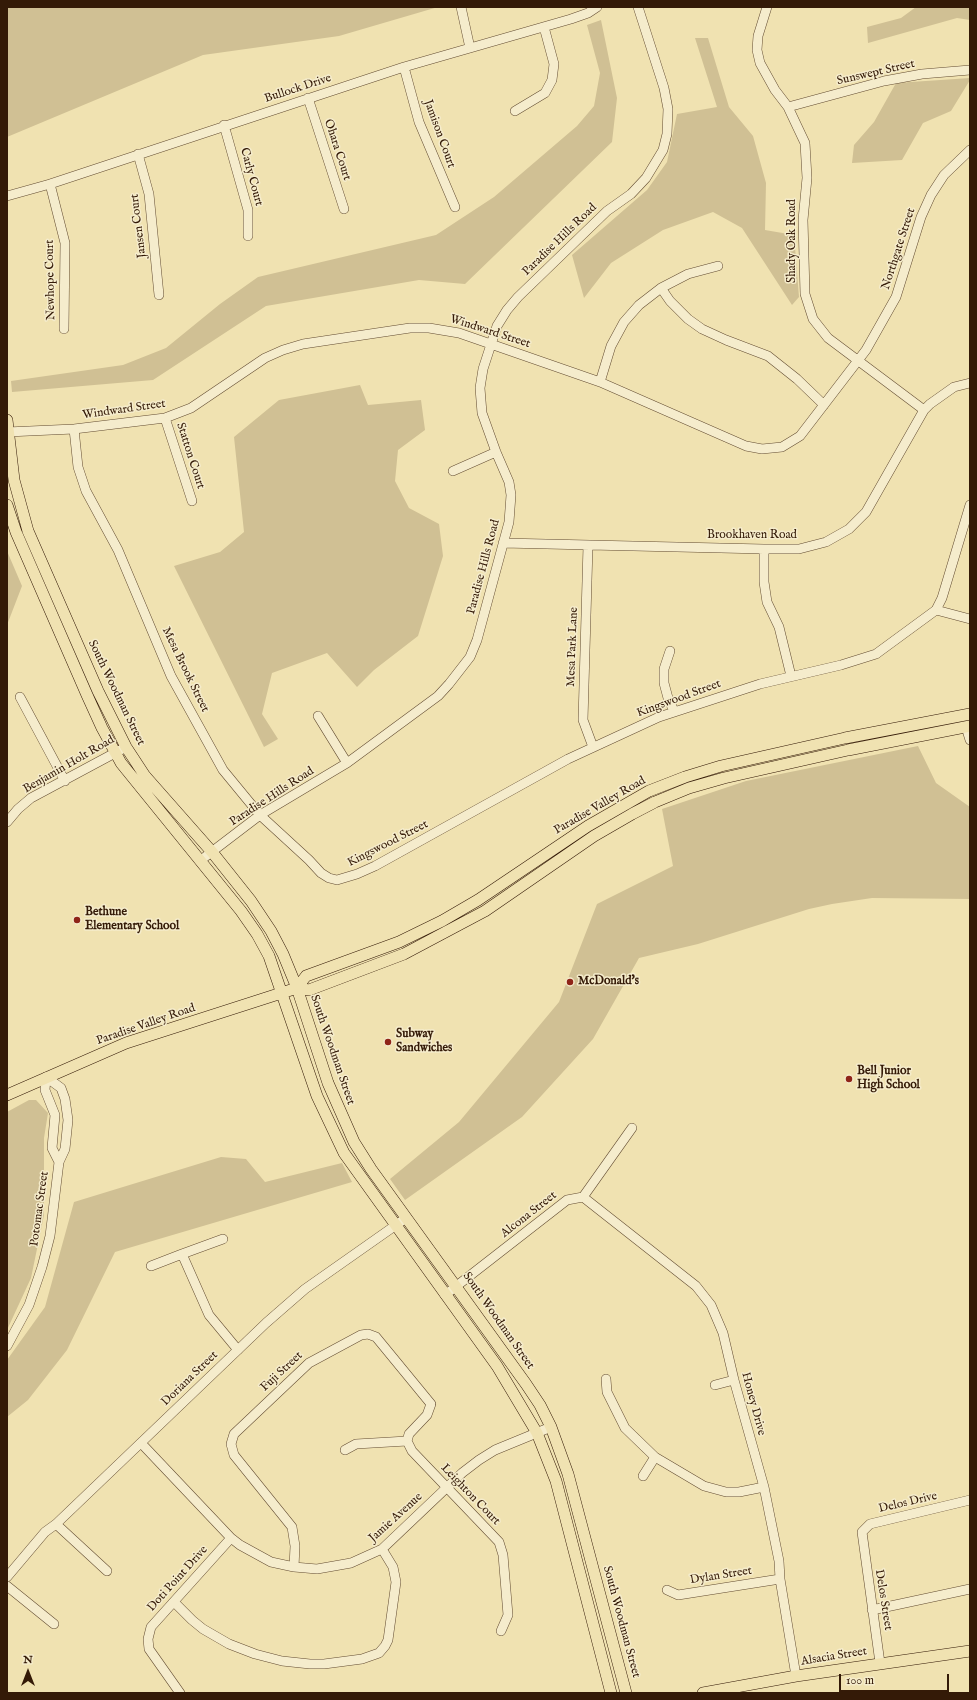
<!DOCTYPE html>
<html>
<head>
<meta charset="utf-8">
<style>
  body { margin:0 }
  #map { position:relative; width:977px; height:1700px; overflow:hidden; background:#f0e2b1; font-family:"IM FELL English",serif }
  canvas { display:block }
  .frame { position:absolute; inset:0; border:8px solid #341a07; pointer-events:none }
  .north { position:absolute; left:8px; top:1652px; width:40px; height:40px; -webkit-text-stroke:3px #f5eccc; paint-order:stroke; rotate:0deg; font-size:11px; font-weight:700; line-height:16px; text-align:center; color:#341a07 }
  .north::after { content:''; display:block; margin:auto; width:14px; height:18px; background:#341a07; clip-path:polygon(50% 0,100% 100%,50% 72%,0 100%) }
  .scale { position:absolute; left:839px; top:1674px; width:110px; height:18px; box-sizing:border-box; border:2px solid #341a07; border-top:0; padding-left:5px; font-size:12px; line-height:14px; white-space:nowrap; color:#341a07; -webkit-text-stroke:3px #f5eccc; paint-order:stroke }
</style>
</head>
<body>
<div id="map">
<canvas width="977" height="1700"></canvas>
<div class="frame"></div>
<div class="north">N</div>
<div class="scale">100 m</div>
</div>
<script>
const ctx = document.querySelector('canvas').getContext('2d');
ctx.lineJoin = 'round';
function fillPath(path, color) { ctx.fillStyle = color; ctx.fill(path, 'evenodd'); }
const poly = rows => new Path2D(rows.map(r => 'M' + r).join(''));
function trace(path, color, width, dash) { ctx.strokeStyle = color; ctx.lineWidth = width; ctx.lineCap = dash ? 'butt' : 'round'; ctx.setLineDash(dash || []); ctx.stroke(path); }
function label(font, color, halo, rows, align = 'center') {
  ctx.font = font + ' "IM FELL English",serif'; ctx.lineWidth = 3; ctx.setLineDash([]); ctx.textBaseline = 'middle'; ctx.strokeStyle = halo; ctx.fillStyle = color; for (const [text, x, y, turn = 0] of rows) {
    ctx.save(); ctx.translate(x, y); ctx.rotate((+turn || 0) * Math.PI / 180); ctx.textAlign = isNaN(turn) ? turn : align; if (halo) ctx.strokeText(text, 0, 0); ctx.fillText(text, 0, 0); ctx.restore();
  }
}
fillPath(poly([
  [7,7,438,7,339,36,203,55,7,137],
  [916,7,970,7,970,20,957,18,868,43,867,27,901,18],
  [601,20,617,98,612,142,465,284,419,280,266,306,153,380,12,392,11,381,123,365,166,348,220,304,258,277,436,235,494,197,577,126,594,106,600,73,587,25],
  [695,38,708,38,729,107,753,136,766,183,765,230,794,235,799,297,792,305,742,228,713,212,663,230,611,263,584,298,572,255,647,190,667,162,677,114,717,107],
  [970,78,970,80,951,111,923,123,902,160,852,163,854,145,874,122,896,83],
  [360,385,368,405,421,400,425,430,398,450,395,481,409,508,439,524,443,556,418,636,374,670,357,687,327,653,272,673,262,714,278,739,264,747,174,566,220,552,244,532,234,437,279,400],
  [7,551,22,586,7,625],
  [918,746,936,783,970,807,970,899,872,898,832,904,809,909,698,944,639,958,593,1039,522,1117,405,1200,390,1179,459,1122,559,1002,597,904,673,866,662,809,746,781],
  [29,1100,36,1100,48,1113,44,1138,44,1215,31,1278,7,1330,7,1112],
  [221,1157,246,1159,265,1182,342,1163,352,1182,115,1252,67,1350,28,1400,7,1417,7,1360,45,1307,74,1202]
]), '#d0c094');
const minor = poly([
  [461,7,470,48],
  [767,7,758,36,757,50,760,63,775,90,788,107,805,143,807,178,803,220,805,294,813,319,828,338,924,410],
  [404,67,419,122,455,207],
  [308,98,344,209],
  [788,107,884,81,922,74,970,70],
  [515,111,545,93,552,80,554,64,544,27],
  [224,125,248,210,248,236],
  [138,154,149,194,159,295],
  [50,184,65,243,64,329],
  [7,196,50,184,404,67,571,19,588,13,597,7],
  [661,288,670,301,688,319,702,329,726,340,768,356,797,379,824,405],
  [600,382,611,346,624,322,639,305,661,288,688,274,718,266],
  [165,418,192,501],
  [74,429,78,467,86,491,118,550,171,676,223,770,260,815,309,860,321,873,329,878,337,880,357,874,375,866,568,759,659,717,760,684,841,665,876,654,936,610,942,598,970,505],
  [7,432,74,429,165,418,191,408,265,358,283,350,303,344,410,328,429,328,459,333,600,382,746,446,762,449,782,447,800,436,866,350,896,297,921,217,931,195,944,175,970,150],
  [453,471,496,452],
  [503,543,764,549,799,549,826,542,849,529,866,512,924,410,930,404,954,387,970,383],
  [588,546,583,720,593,747],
  [764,549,764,582,767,602,779,627,791,676],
  [936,610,970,619],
  [670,651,664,669,664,683,668,698,674,711],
  [20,697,65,781],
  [318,716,347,763],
  [966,727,970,740],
  [7,822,18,809,31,798,126,747],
  [201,860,260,815,347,763,438,696,449,684,470,657,477,640,509,522,511,495,509,482,496,452,482,413,480,388,483,369,497,326,507,310,518,297,607,211,631,194,646,178,663,150,667,134,668,109,664,88,638,7],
  [46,1077,45,1090,55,1115,52,1148,59,1162],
  [583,1197,696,1286,711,1305,723,1333,734,1380,764,1487,779,1561,780,1579,796,1676],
  [583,1197,632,1128],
  [223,1239,182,1254,209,1315,238,1350],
  [151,1266,182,1254],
  [445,1295,567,1200,583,1197],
  [7,1346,29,1305,42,1267,50,1236,59,1162,65,1149,68,1120,65,1099,61,1088,46,1077],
  [606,1379,607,1392,625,1428,655,1457,704,1486,726,1492,739,1492,764,1487],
  [715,1385,734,1380],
  [407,1441,412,1451,499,1542,503,1555,508,1615,501,1631],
  [141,1443,231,1538,240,1545,271,1562,294,1567,317,1569,351,1563,382,1549,462,1473,479,1460,495,1450,551,1427],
  [345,1450,356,1444,407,1441],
  [643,1476,655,1457],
  [56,1524,107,1571],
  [294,1567,295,1546,292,1527,234,1455,231,1444,234,1434,309,1363,361,1335,368,1334,376,1337,431,1404,427,1415,409,1434,407,1441],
  [7,1577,45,1532,56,1524,266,1323,305,1289,406,1218],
  [7,1586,54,1624],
  [667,1590,678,1595,780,1579],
  [174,1602,192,1620,203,1629,229,1644,255,1654,282,1661,310,1664,324,1664,362,1659,379,1653,385,1646,388,1640,396,1582,393,1567,382,1549],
  [872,1610,970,1589],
  [880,1663,862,1532,870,1524,970,1500],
  [180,1693,149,1649,148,1639,151,1627,231,1538]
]);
const major = poly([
  [7,420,14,480,28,531,98,691,126,747,145,776,212,852,251,901,271,931,283,954,297,988,328,1083,354,1142,371,1169,526,1384,540,1405,551,1427,568,1474,626,1693],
  [7,505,16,532,87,695,102,728,121,763,241,911,257,934,269,956,317,1096,344,1153,497,1366,537,1433,556,1481,611,1693],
  [297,988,306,976,399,942,442,921,478,900,588,826,649,791,685,777,721,766,845,738,970,714],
  [7,1095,126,1043,297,988,309,990,404,954,485,911,594,836,632,814,655,802,689,788,724,778,848,750,970,726],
  [703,1693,796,1676,970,1651]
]);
trace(minor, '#634c32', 10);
trace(major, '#341a07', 12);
trace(minor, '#f5eccc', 9);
trace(major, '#f0e2b1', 11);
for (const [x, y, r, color] of [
  [77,920,4,"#8f2418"],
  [570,982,4,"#8f2418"],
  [388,1042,4,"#8f2418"],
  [849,1079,4,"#8f2418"]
]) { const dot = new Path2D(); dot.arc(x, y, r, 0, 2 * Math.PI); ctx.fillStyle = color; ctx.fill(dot); trace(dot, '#f5eccc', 1.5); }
label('12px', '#341a07', '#f5eccc', [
  ["Sunswept Street",876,73,-13],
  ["Bullock Drive",298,89,-18],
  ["Jamison Court",439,134,70],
  ["Ohara Court",337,150,72],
  ["Carly Court",251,177,75],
  ["Jansen Court",139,226,-97],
  ["Paradise Hills Road",560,240,-44],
  ["Shady Oak Road",793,241,-90],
  ["Northgate Street",899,249,-72],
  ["Newhope Court",51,280,-91],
  ["Windward Street",490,332,18],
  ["Windward Street",124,410,-8],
  ["Statton Court",190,456,72],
  ["Brookhaven Road",752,536],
  ["Paradise Hills Road",484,567,-75],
  ["Mesa Park Lane",573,647,-88],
  ["Mesa Brook Street",185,670,64],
  ["South Woodman Street",116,693,64],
  ["Kingswood Street",679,699,-20],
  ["Benjamin Holt Road",69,765,-30],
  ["Paradise Hills Road",272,797,-33],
  ["Paradise Valley Road",600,806,-30],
  ["Kingswood Street",388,844,-27],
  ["Paradise Valley Road",146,1025,-19],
  ["South Woodman Street",332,1050,71],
  ["Potomac Street",40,1209,-82],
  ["Alcona Street",529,1215,-38],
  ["South Woodman Street",498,1321,55],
  ["Fuji Street",282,1372,-43],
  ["Doriana Street",190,1379,-44],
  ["Honey Drive",753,1404,75],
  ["Leighton Court",470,1495,46],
  ["Delos Drive",908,1503,-13],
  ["Jamie Avenue",396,1518,-42],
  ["Dylan Street",721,1576,-9],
  ["Doti Point Drive",178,1579,-48],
  ["Delos Street",883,1600,81],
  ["South Woodman Street",621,1622,75],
  ["Alsacia Street",834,1657,-9]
]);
label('bold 12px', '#341a07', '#f5eccc', [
  ["Bethune",85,913],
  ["Elementary School",85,927],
  ["McDonald's",578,982],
  ["Subway",396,1035],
  ["Sandwiches",396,1049],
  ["Bell Junior",857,1072],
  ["High School",857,1086]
], 'left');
</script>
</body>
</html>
